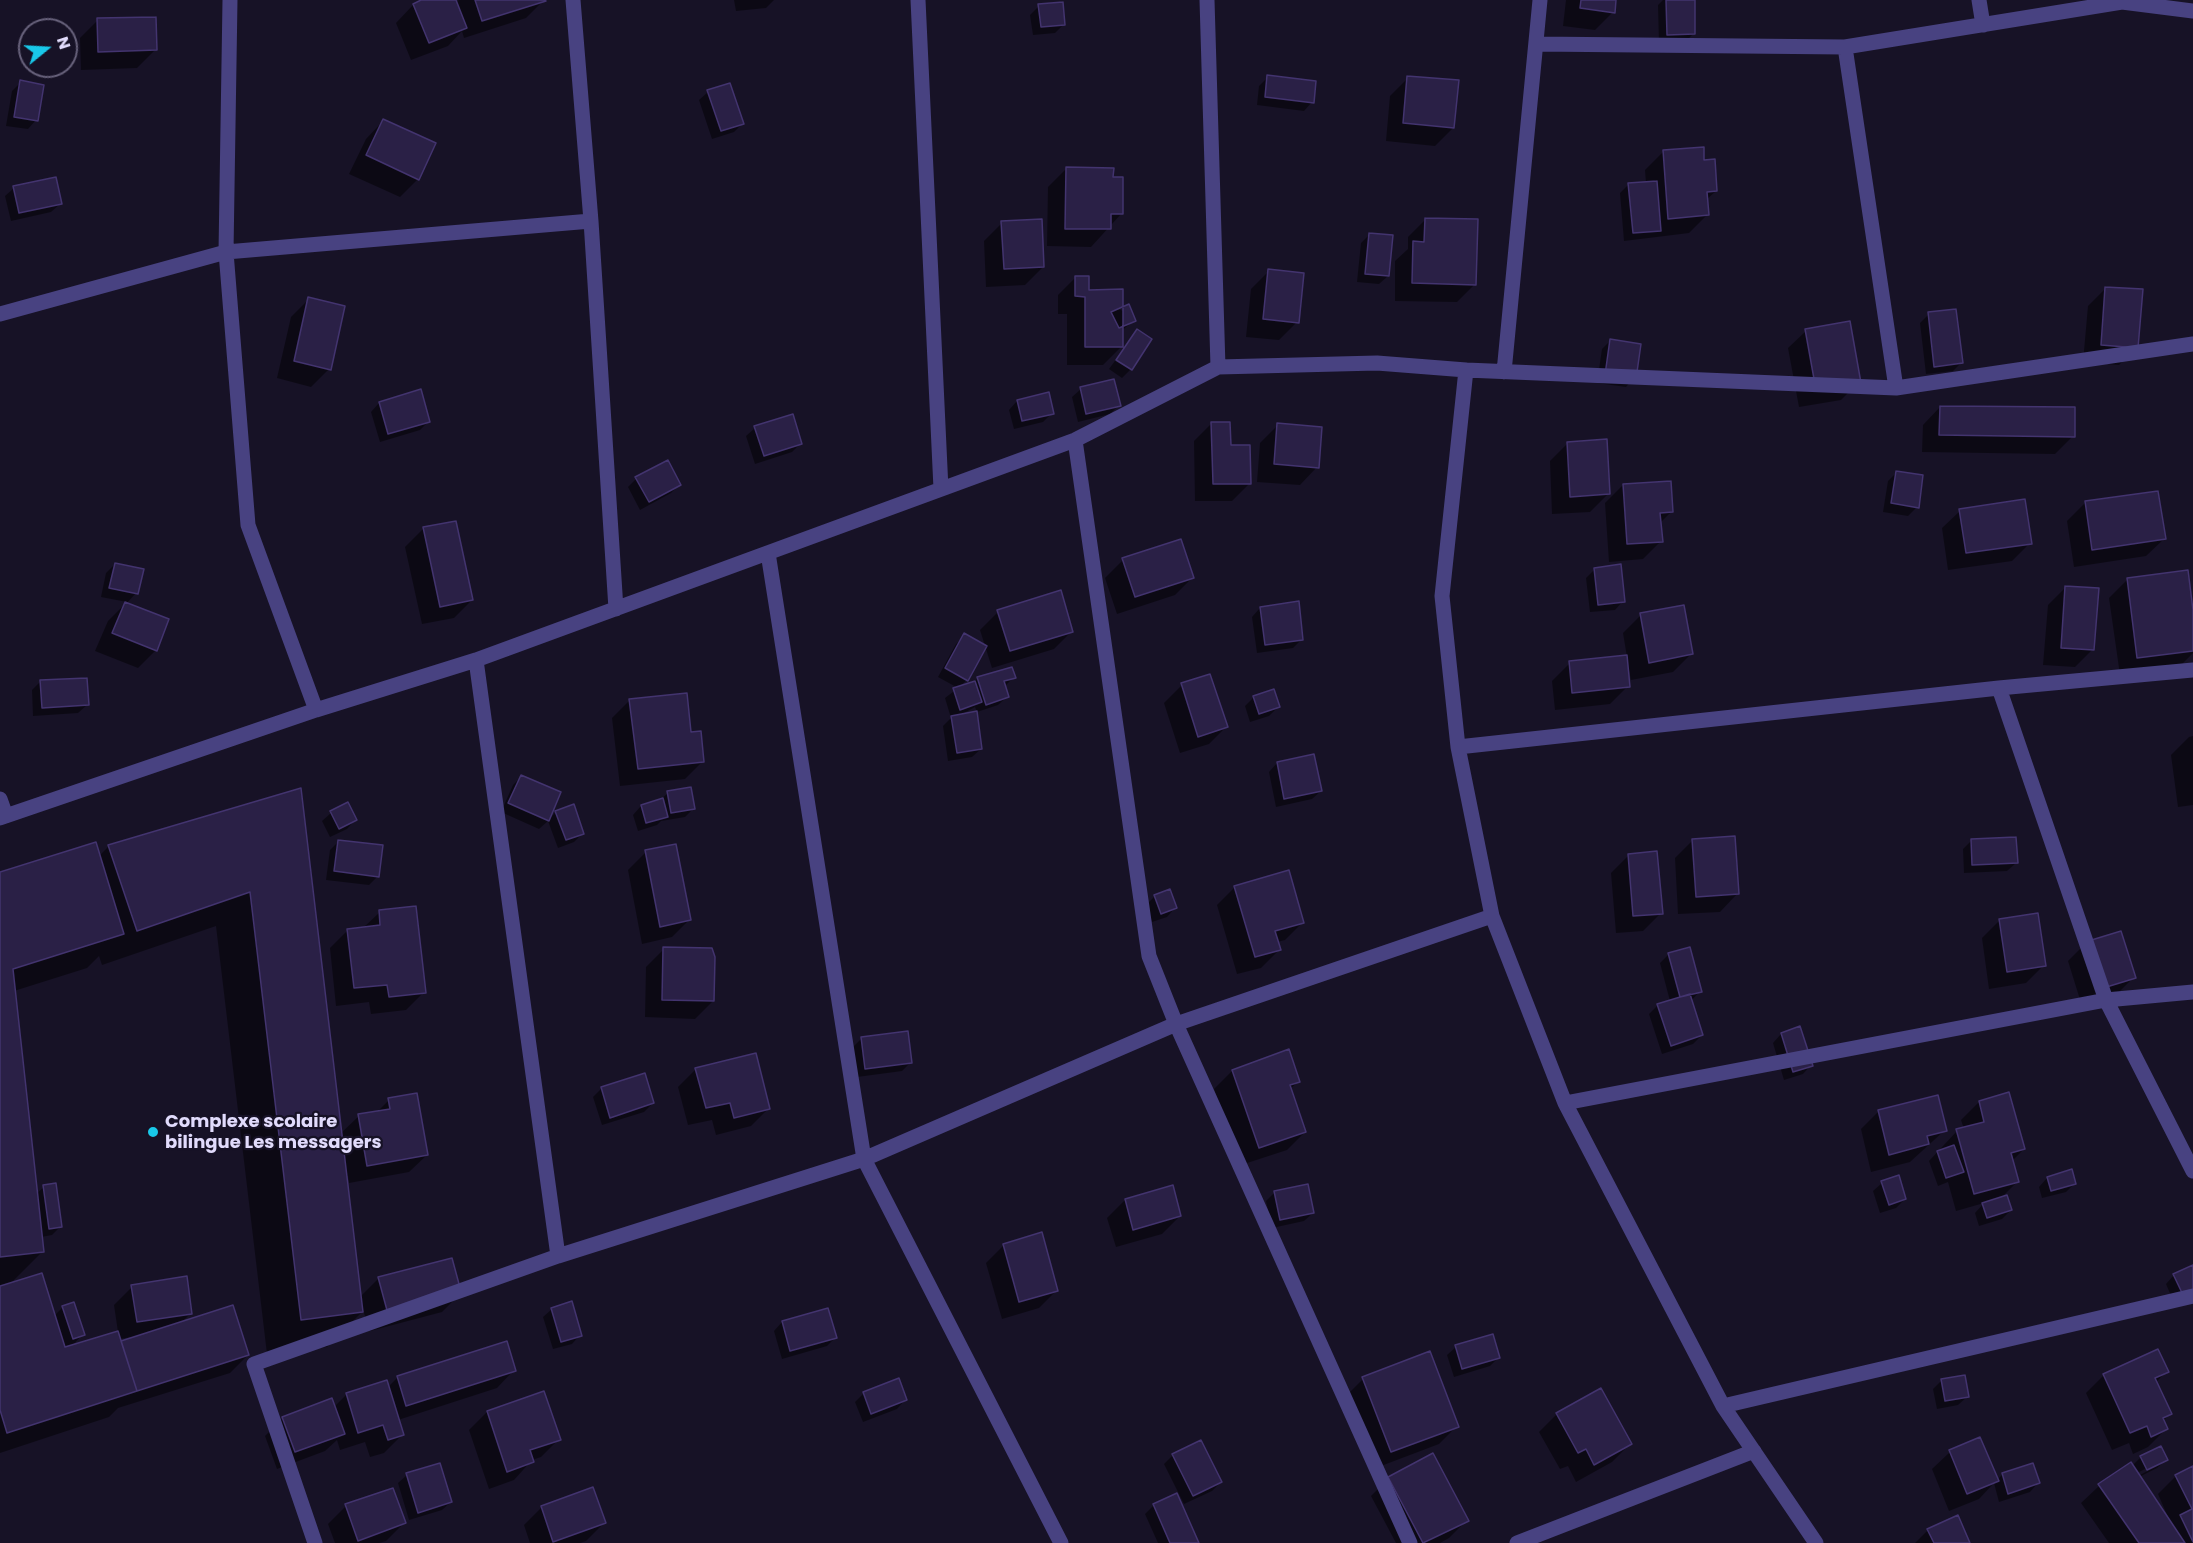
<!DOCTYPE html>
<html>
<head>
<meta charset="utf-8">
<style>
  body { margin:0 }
  #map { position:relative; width:2193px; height:1543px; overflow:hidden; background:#171226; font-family:Poppins,sans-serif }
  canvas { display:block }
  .north { position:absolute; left:18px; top:18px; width:60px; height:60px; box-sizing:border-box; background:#171226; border:2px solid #68627c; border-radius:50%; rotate:72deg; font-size:16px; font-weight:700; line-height:24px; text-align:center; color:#e1dbfc }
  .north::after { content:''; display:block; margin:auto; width:21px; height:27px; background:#19c8e9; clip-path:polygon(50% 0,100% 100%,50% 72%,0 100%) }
</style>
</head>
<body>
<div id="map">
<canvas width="2193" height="1543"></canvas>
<div class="north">N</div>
</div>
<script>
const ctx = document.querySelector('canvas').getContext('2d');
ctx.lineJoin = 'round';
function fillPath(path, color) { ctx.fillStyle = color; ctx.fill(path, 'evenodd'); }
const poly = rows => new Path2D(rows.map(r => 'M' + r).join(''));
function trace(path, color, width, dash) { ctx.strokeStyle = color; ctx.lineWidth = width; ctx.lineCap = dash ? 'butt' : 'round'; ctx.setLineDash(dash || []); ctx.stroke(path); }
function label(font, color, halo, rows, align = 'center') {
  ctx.font = font + ' Poppins,sans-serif'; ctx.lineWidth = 4.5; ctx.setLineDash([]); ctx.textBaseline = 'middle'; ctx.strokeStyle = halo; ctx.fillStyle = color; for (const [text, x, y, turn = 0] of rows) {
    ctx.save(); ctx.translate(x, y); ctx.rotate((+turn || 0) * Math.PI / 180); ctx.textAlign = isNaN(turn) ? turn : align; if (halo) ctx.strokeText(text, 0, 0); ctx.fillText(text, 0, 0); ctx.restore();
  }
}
fillPath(poly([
  [425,0,454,0,455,3,459,0,544,0,526,18,464,38,462,31,448,46,411,60,396,23,413,5],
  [734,0,774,0,766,8,736,11],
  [1566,0,1615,0,1613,12,1595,30,1563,26],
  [1663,0,1693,0,1694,33,1685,42,1659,43,1658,5],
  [1039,6,1064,24,1055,33,1033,35,1030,15],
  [98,20,155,50,137,68,81,70,80,38],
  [1268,77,1312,102,1304,111,1257,105,1259,86],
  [1408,78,1453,128,1435,146,1386,141,1390,96],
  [21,82,36,120,28,129,6,126,12,91],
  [708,92,743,123,734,132,712,139,699,100],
  [383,121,418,179,400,197,349,174,366,139],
  [1663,152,1703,161,1716,191,1706,200,1707,215,1689,233,1624,241,1620,193,1629,184,1646,183,1645,170],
  [1066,169,1112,178,1122,213,1091,247,1047,246,1048,187],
  [14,188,60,204,51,212,11,221,5,196],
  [1426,219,1475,284,1457,302,1395,301,1395,261,1408,249,1408,237],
  [1002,223,1043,267,1025,285,986,287,984,241],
  [1370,234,1388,276,1379,284,1357,282,1361,243],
  [1269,271,1297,322,1279,340,1246,337,1251,289],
  [1076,277,1088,291,1121,310,1135,320,1121,331,1121,347,1103,365,1067,365,1067,314,1058,314,1058,295],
  [2106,288,2137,347,2119,365,2083,362,2088,306],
  [309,299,329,369,311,387,277,378,291,317],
  [1929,314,1961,363,1953,371,1926,374,1920,323],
  [1137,331,1131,369,1122,378,1109,369],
  [1806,331,1859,382,1841,400,1799,407,1788,348],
  [1610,341,1634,378,1626,387,1597,383,1602,349],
  [1081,389,1119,405,1110,414,1078,422,1072,397],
  [420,391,429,421,420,430,380,442,371,412,379,403],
  [1048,394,1052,413,1043,422,1014,429,1009,410,1017,401],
  [1940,407,2073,436,2055,454,1922,452,1923,425],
  [1212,423,1229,447,1250,483,1232,501,1195,501,1194,441],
  [1278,425,1317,467,1300,485,1257,482,1260,443],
  [755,428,801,443,792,452,755,464,746,436],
  [1568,443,1608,494,1590,512,1552,514,1550,461],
  [1897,472,1917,507,1908,516,1883,512,1888,481],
  [636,479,679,485,671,493,640,510,628,487],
  [1623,485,1671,512,1660,523,1661,541,1643,559,1609,562,1605,503],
  [2157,492,2164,539,2146,556,2074,567,2067,521,2085,503],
  [1960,511,2030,543,2012,561,1948,570,1942,528],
  [455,522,472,600,454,618,422,624,405,547,423,529],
  [1123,560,1193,577,1175,595,1117,614,1105,578],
  [115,564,136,593,126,604,156,650,138,668,95,651,108,621,127,602,101,597,106,573],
  [1595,569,1623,601,1615,610,1590,612,1586,578],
  [2127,580,2193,621,2193,653,2179,667,2120,675,2109,598],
  [2066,587,2093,649,2075,667,2043,665,2048,605],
  [1260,608,1302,639,1293,648,1257,653,1252,617],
  [998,612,1072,631,1054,649,992,668,980,630],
  [1641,615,1691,654,1673,672,1631,680,1628,665,1626,665,1628,686,1610,704,1555,710,1552,681,1570,663,1627,657,1623,633],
  [965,635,967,680,958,688,978,679,1014,677,1005,686,1007,697,998,705,977,712,975,707,964,713,981,749,972,757,948,761,943,726,951,718,945,698,958,688,938,677,956,644],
  [40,682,87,705,78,713,33,716,32,690],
  [1182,685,1227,726,1209,744,1180,753,1164,703],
  [1254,697,1278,707,1269,716,1250,722,1245,706],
  [630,700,690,734,703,761,685,779,620,786,612,718],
  [2193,736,2193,805,2178,807,2171,755,2189,737],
  [1277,763,1321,791,1312,799,1276,807,1269,772],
  [521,777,548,820,556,812,583,833,574,842,558,848,548,821,539,829,501,812,513,785],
  [299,790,340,1134,359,1116,376,1113,389,1100,427,1155,409,1172,349,1183,348,1176,346,1176,360,1297,379,1278,460,1294,442,1312,370,1331,361,1304,362,1312,327,1347,267,1354,216,926,102,965,99,956,87,968,14,991,36,1194,44,1187,60,1227,52,1235,41,1237,42,1252,9,1285,54,1316,63,1307,83,1334,71,1347,118,1332,114,1305,132,1287,191,1313,181,1323,248,1355,230,1373,118,1408,109,1417,0,1453,0,874,99,856,109,846],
  [132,1337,120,1343,119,1339],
  [668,793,694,808,685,817,661,821,657,825,638,831,633,815,641,806,660,800],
  [347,804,355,820,347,829,330,837,322,821,331,813],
  [1693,840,1737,894,1720,912,1678,914,1675,858],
  [1972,840,2016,863,2007,871,1964,873,1963,849],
  [339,841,378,876,369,885,326,880,330,850],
  [646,852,690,919,672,937,642,944,628,870],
  [1629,855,1661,913,1643,931,1616,933,1611,873],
  [1235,887,1303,922,1285,940,1277,942,1279,950,1261,968,1237,974,1217,905],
  [1155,896,1175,908,1167,917,1152,922,1146,905],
  [380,912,424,992,406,1010,371,1014,369,1002,336,1006,330,948,348,930,363,928],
  [2000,920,2044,965,2026,983,1989,989,1982,938],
  [2086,943,2134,977,2116,995,2082,1006,2068,961],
  [664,949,713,1001,695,1019,645,1017,646,967],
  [1669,954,1700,991,1691,1001,1702,1035,1693,1044,1662,1054,1649,1014,1658,1005,1670,1001,1660,963],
  [1781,1034,1811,1065,1803,1074,1784,1080,1773,1043],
  [862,1038,911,1062,902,1071,857,1077,853,1047],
  [1288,1051,1298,1082,1290,1089,1305,1132,1287,1150,1241,1165,1214,1089,1232,1071],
  [696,1069,769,1108,751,1126,716,1135,712,1120,688,1125,678,1087],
  [644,1075,653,1103,644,1112,602,1125,593,1097,601,1089],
  [1979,1102,2024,1149,2012,1161,2018,1181,2000,1199,2011,1210,2002,1219,1979,1226,1975,1213,1984,1203,1956,1211,1948,1182,1938,1186,1929,1161,1957,1131,1964,1129,1961,1120],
  [1879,1111,1945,1130,1910,1162,1871,1172,1861,1129],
  [2047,1178,2075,1183,2066,1192,2042,1198,2039,1187],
  [1882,1183,1905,1199,1896,1208,1880,1213,1873,1191],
  [1172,1187,1180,1216,1162,1234,1116,1247,1107,1218,1125,1200],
  [1275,1192,1313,1213,1304,1221,1272,1228,1266,1201],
  [1004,1245,1057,1290,1039,1308,1002,1319,986,1263],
  [2193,1267,2175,1305,2166,1284,2174,1275],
  [552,1309,580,1335,572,1344,553,1349,543,1317],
  [827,1310,835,1338,827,1346,782,1359,774,1331,782,1322],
  [1456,1347,1499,1357,1490,1366,1454,1377,1447,1355],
  [514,1370,497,1388,398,1420,402,1435,384,1453,370,1457,365,1442,340,1450,337,1440,325,1451,277,1469,265,1436,283,1418,334,1407,346,1395,386,1382,387,1388,398,1377],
  [2167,1371,2155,1383,2170,1414,2163,1421,2166,1429,2148,1447,2133,1454,2129,1443,2112,1450,2086,1393,2104,1375],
  [1363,1379,1457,1426,1439,1444,1373,1469,1345,1397],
  [1942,1380,1967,1397,1958,1405,1937,1409,1933,1389],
  [1601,1390,1630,1444,1612,1462,1576,1482,1568,1466,1560,1469,1539,1432,1557,1414],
  [543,1393,559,1439,541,1457,532,1460,514,1480,489,1489,469,1430,487,1412],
  [864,1393,905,1400,897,1409,863,1422,855,1402],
  [2160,1448,2166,1460,2157,1468,2139,1477,2171,1524,2158,1494,2176,1476,2193,1468,2193,1543,2109,1543,2081,1503,2099,1486,2130,1464,2132,1466,2140,1458],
  [2157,1463,2157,1466,2140,1475,2139,1472],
  [1950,1452,1997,1480,2003,1474,2038,1483,2030,1492,1999,1502,1994,1483,1979,1499,1949,1511,1932,1469],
  [1173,1455,1221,1482,1212,1491,1184,1504,1164,1464],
  [407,1475,451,1502,442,1510,409,1520,398,1483],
  [1389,1478,1467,1520,1449,1538,1440,1543,1396,1543,1371,1496],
  [1154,1505,1198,1543,1158,1543,1145,1514],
  [346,1506,404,1523,386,1541,379,1543,335,1543,328,1524],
  [542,1507,604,1523,586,1541,580,1543,530,1543,524,1525],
  [1928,1530,1968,1543,1915,1543]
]), '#0007');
const building = poly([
  [421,0,456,0,467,28,429,43,413,4,421,0],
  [475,0,545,0,546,1,482,21,475,0],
  [1581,0,1616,0,1615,13,1580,8,1581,0],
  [1666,0,1695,0,1695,34,1667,35,1666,0],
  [1063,2,1065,25,1041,27,1038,4,1063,2],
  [156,17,157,50,98,52,97,18,156,17],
  [1267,75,1316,81,1314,103,1265,97,1267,75],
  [1407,76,1459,80,1454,128,1403,123,1407,76],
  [20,80,44,85,38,121,14,117,20,80],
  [730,83,744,124,721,131,707,90,730,83],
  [383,119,436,143,419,180,366,155,383,119],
  [1704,147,1704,160,1715,159,1717,191,1707,192,1709,215,1668,219,1663,150,1704,147],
  [1066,167,1114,168,1113,177,1123,177,1123,214,1111,214,1111,229,1065,229,1066,167],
  [56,177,62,204,19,213,13,186,56,177],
  [1657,181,1661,231,1633,233,1628,183,1657,181],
  [1425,218,1478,219,1476,285,1412,283,1413,241,1424,242,1425,218],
  [1042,219,1044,267,1004,269,1001,221,1042,219],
  [1369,233,1393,235,1389,276,1365,274,1369,233],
  [1268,269,1304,273,1299,323,1263,319,1268,269],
  [1075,276,1089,276,1089,290,1123,289,1123,347,1085,347,1085,297,1075,296,1075,276],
  [2105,287,2143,289,2138,348,2101,345,2105,287],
  [308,297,345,306,331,370,294,361,308,297],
  [1129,304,1136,321,1119,328,1111,312,1129,304],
  [1956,309,1963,363,1934,367,1928,312,1956,309],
  [1850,321,1861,383,1816,390,1805,329,1850,321],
  [1137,329,1152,339,1132,370,1116,360,1137,329],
  [1610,339,1641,344,1636,379,1605,375,1610,339],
  [1114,379,1121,406,1086,414,1080,387,1114,379],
  [421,389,430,422,388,434,379,402,421,389],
  [1049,392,1054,414,1022,421,1017,400,1049,392],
  [1940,406,2075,407,2075,437,1939,435,1940,406],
  [793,414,802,444,764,456,754,426,793,414],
  [1211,422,1230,422,1231,445,1250,445,1251,484,1213,484,1211,422],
  [1277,423,1322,427,1319,468,1274,464,1277,423],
  [1607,439,1610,494,1570,497,1567,442,1607,439],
  [668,460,681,485,649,502,635,477,668,460],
  [1896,471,1923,475,1919,508,1891,503,1896,471],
  [1671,481,1673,512,1660,513,1663,542,1627,544,1623,484,1671,481],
  [2158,491,2166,539,2092,550,2085,501,2158,491],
  [2025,499,2032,544,1966,553,1959,509,2025,499],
  [456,521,473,600,440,607,423,527,456,521],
  [1181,539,1194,578,1135,597,1122,558,1181,539],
  [115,563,144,569,138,594,109,588,115,563],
  [1621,564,1625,602,1598,605,1594,568,1621,564],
  [2188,570,2193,610,2193,651,2137,658,2127,578,2188,570],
  [2065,586,2099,588,2094,650,2061,648,2065,586],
  [1061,590,1073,632,1010,651,997,610,1061,590],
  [1299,601,1303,640,1265,645,1260,607,1299,601],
  [125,602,169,619,157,651,112,633,125,602],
  [1684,605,1693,654,1649,663,1640,613,1684,605],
  [964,633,987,646,968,681,945,668,964,633],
  [1627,655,1630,687,1572,693,1569,661,1627,655],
  [1012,667,1016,678,1004,681,1009,697,986,705,977,677,1012,667],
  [1210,674,1228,727,1198,737,1181,683,1210,674],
  [87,678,89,705,42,708,40,680,87,678],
  [975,681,982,702,960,710,953,688,975,681],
  [1274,689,1280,707,1259,714,1253,696,1274,689],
  [687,693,691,732,701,731,704,762,638,769,629,699,687,693],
  [977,711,982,749,957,753,951,716,977,711],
  [1314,754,1322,791,1284,799,1277,762,1314,754],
  [521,775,561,792,549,821,508,803,521,775],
  [691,787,695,809,671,813,667,791,691,787],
  [301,788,363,1312,301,1320,250,892,137,931,108,845,301,788],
  [663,798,668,817,646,823,641,805,663,798],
  [348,802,357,820,339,829,330,811,348,802],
  [574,804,584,834,566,840,555,811,574,804],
  [1735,836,1739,894,1696,897,1692,839,1735,836],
  [2016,837,2018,863,1972,865,1971,839,2016,837],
  [338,840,383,845,379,877,334,871,338,840],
  [96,842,124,934,13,969,44,1252,0,1257,0,872,96,842],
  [676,844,691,920,660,927,645,850,676,844],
  [1657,851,1663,914,1633,916,1628,854,1657,851],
  [1289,870,1304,923,1275,931,1281,950,1255,957,1234,886,1289,870],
  [1170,889,1177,908,1161,914,1154,895,1170,889],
  [416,906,426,993,389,997,387,985,354,988,347,929,380,925,379,910,416,906],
  [2038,913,2046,966,2007,972,1999,919,2038,913],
  [2121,931,2136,978,2100,989,2085,942,2121,931],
  [663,947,712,948,715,957,714,1001,662,1000,663,947],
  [1690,947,1702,992,1680,997,1668,953,1690,947],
  [1690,994,1703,1035,1671,1046,1657,1004,1690,994],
  [1800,1026,1813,1066,1793,1072,1781,1033,1800,1026],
  [908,1031,912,1063,865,1069,861,1037,908,1031],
  [1289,1049,1300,1082,1290,1085,1306,1132,1259,1148,1232,1070,1289,1049],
  [756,1053,770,1109,734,1118,730,1103,706,1108,695,1068,756,1053],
  [645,1073,654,1103,610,1118,601,1087,645,1073],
  [2009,1092,2025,1149,2011,1153,2019,1182,1974,1194,1956,1129,1984,1122,1979,1101,2009,1092],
  [417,1093,428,1155,367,1166,358,1114,390,1109,388,1098,417,1093],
  [1938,1095,1947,1131,1927,1136,1929,1144,1889,1155,1878,1110,1938,1095],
  [1954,1145,1964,1172,1946,1178,1937,1151,1954,1145],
  [2072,1169,2076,1184,2051,1191,2047,1177,2072,1169],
  [1899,1175,1906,1199,1889,1205,1881,1181,1899,1175],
  [56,1183,62,1227,49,1229,43,1185,56,1183],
  [1308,1184,1314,1213,1280,1220,1274,1191,1308,1184],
  [1173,1185,1181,1216,1133,1230,1125,1199,1173,1185],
  [2007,1195,2012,1210,1987,1218,1982,1203,2007,1195],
  [1042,1232,1058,1291,1019,1302,1003,1244,1042,1232],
  [452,1258,462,1295,388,1314,378,1277,452,1258],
  [2193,1265,2193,1293,2184,1297,2173,1274,2193,1265],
  [42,1273,65,1347,118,1331,137,1391,7,1433,0,1410,0,1286,42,1273],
  [187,1276,192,1314,137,1322,131,1285,187,1276],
  [572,1301,582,1336,561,1342,551,1308,572,1301],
  [74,1302,85,1335,73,1339,62,1306,74,1302],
  [233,1305,249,1355,137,1391,121,1341,233,1305],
  [828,1308,837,1338,790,1351,782,1321,828,1308],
  [1493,1334,1500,1358,1462,1369,1455,1345,1493,1334],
  [507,1341,516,1371,406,1406,397,1376,507,1341],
  [2158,1349,2169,1372,2155,1378,2172,1414,2163,1418,2168,1429,2151,1437,2147,1426,2130,1433,2103,1374,2158,1349],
  [1430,1351,1459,1427,1391,1452,1362,1377,1430,1351],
  [1965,1375,1969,1397,1945,1401,1941,1379,1965,1375],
  [899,1378,907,1400,871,1414,863,1392,899,1378],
  [387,1380,404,1435,388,1440,383,1425,358,1433,346,1393,387,1380],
  [1601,1388,1632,1444,1594,1465,1586,1449,1578,1453,1556,1413,1601,1388],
  [544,1391,561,1440,530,1450,534,1462,507,1472,487,1411,544,1391],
  [332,1398,345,1434,295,1452,282,1417,332,1398],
  [1980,1437,1999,1481,1967,1494,1949,1450,1980,1437],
  [1201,1440,1222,1482,1193,1496,1172,1454,1201,1440],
  [2161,1446,2168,1460,2147,1470,2140,1456,2161,1446],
  [1433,1453,1469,1521,1423,1543,1388,1477,1433,1453],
  [2131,1462,2185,1543,2139,1543,2098,1484,2131,1462],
  [440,1463,452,1502,418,1513,406,1473,440,1463],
  [2033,1463,2040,1483,2008,1494,2002,1473,2033,1463],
  [2193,1466,2193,1542,2180,1515,2192,1509,2175,1475,2193,1466],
  [593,1487,606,1523,553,1542,541,1506,593,1487],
  [393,1488,406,1523,358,1541,345,1504,393,1488],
  [1177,1493,1199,1543,1170,1543,1153,1504,1177,1493],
  [1958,1515,1970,1543,1934,1543,1927,1529,1958,1515]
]);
fillPath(building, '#2a2046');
trace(building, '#43346f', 1.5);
trace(poly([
  [230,0,226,252,248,525,316,710],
  [573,0,591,221,616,609],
  [918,0,941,489],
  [1207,0,1218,367],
  [1979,0,1983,25],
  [1536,44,1845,47,2122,2,2193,11],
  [1845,47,1896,388],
  [0,314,226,252,591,221],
  [1466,370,1442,596,1458,747,1492,916,1565,1103,1723,1406,1816,1543],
  [1504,372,1540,0],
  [1075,440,1149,956,1176,1024,1410,1543],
  [768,553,864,1159,1061,1543],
  [476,660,558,1256],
  [1999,688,2106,1000,2193,1171],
  [1458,747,1999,688,2193,670],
  [0,799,6,816],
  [0,818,316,710,476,660,1075,440,1218,367,1377,363,1466,370,1896,388,2193,344],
  [1565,1103,2106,1000,2193,992],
  [1723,1406,2193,1296],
  [315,1543,254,1364,558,1256,864,1159,1176,1024,1492,916],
  [1517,1543,1754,1451]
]), '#484281', 15);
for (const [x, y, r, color] of [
  [153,1132,6,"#19c8e9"]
]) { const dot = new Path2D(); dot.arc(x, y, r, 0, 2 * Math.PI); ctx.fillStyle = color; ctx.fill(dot); trace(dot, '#171226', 2); }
label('bold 18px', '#e1dbfc', '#171226', [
  ["Complexe scolaire",165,1122],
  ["bilingue Les messagers",165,1143]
], 'left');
</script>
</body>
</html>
